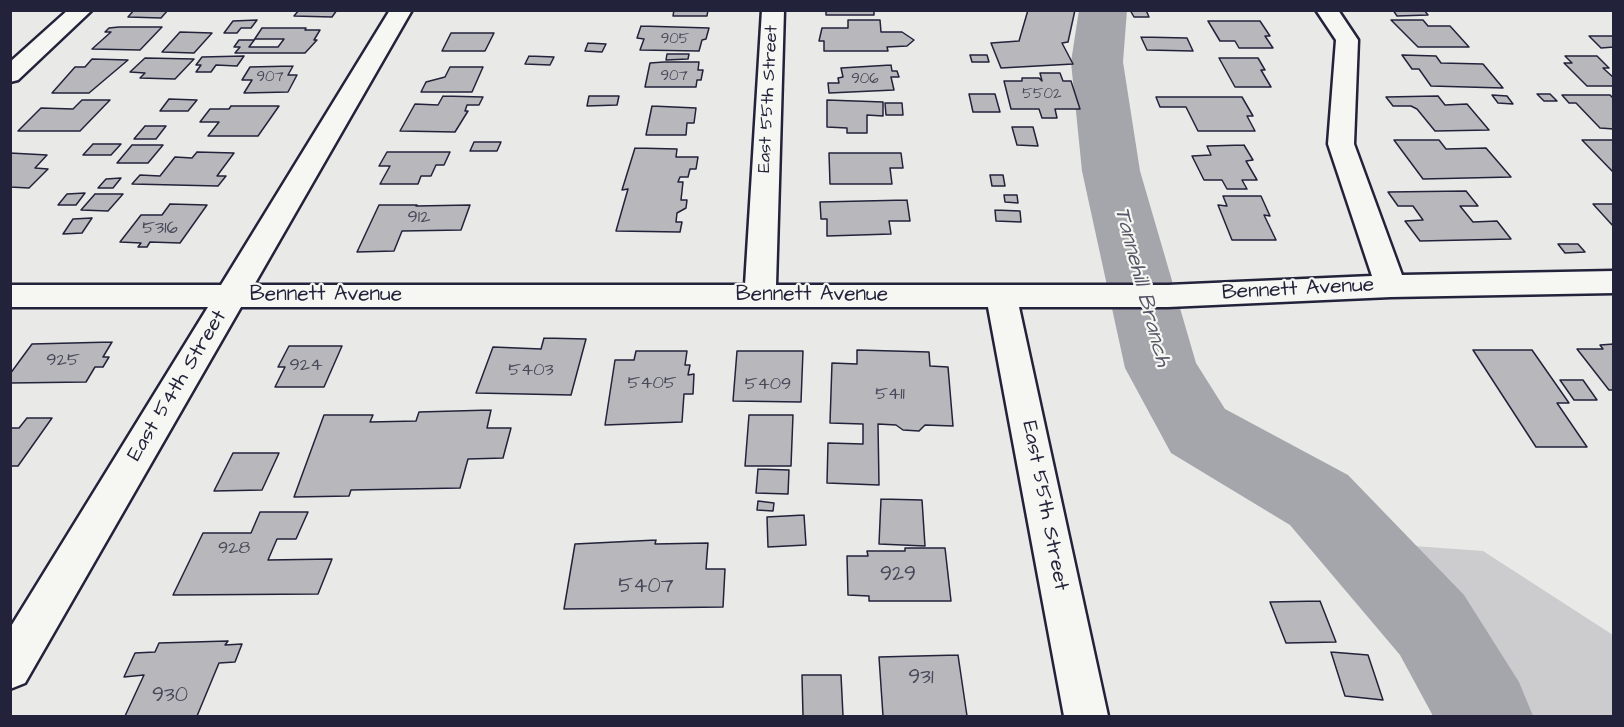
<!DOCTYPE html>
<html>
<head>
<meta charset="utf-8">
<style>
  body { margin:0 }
  #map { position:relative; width:1624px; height:727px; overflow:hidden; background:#e9e9e7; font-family:"Architects Daughter",sans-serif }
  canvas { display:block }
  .frame { position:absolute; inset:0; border:12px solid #22223b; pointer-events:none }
</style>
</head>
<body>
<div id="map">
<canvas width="1624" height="727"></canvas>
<div class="frame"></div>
</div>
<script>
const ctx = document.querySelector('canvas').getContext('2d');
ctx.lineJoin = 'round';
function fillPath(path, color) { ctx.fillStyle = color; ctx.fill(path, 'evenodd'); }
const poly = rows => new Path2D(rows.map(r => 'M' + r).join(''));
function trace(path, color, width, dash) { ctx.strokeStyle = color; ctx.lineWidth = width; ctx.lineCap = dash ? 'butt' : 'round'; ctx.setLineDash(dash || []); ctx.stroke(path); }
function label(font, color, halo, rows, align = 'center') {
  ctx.font = font + ' "Architects Daughter",sans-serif'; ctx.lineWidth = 4.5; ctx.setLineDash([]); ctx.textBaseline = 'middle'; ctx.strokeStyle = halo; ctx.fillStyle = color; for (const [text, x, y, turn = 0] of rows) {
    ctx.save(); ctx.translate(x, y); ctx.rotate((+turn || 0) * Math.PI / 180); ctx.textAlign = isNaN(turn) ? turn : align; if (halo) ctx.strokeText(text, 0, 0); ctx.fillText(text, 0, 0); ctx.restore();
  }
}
fillPath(poly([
  [1385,544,1483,551,1613,635,1613,716,1510,716,1482,670]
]), '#ccccce');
fillPath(poly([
  [1079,10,1127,10,1123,62,1140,171,1196,363,1225,409,1348,475,1464,595,1519,682,1533,716,1433,716,1400,655,1290,525,1171,453,1125,368,1082,171,1071,62,1079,10]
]), '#a5a5ac');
const building = poly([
  [134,10,168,10,161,18,128,17,134,10],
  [299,10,337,10,332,17,294,16,299,10],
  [674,10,708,10,707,16,673,16,674,10],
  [826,10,874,10,874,15,826,15,826,10],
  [1028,10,1075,10,1068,42,1062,43,1073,64,1001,68,991,43,1019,41,1028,10],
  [1130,10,1146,10,1149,17,1134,17,1130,10],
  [1393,10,1424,10,1428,15,1397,16,1393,10],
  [257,20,251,28,241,28,237,33,224,33,233,21,257,20],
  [848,20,880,20,881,32,902,32,914,40,907,46,887,47,888,51,824,51,824,41,819,41,822,28,848,28,848,20],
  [1391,20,1423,20,1428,26,1450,26,1469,47,1418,47,1391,20],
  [1208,21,1260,21,1270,36,1265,36,1273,48,1239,48,1235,41,1220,41,1208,21],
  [641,26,709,28,706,39,702,40,699,51,640,50,644,39,637,38,641,26],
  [119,27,162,27,140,50,92,49,111,32,105,32,109,28,119,27],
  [262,28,306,28,305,30,320,30,314,40,317,40,305,53,235,53,240,47,234,47,239,40,254,40,262,28],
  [255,39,284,39,278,47,249,47,255,39],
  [180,32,212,33,194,53,162,52,180,32],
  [451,33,494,33,485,51,442,51,451,33],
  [1589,36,1614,36,1614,47,1601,48,1589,36],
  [1141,37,1187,38,1193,51,1147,50,1141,37],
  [588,43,606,44,602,52,585,51,588,43],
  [667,54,689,54,688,59,666,60,667,54],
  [970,55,987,55,989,62,972,62,970,55],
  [1402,55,1436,56,1441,63,1483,64,1503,88,1431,86,1419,69,1412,69,1402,55],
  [244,56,237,66,216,65,211,72,196,72,201,65,196,65,202,57,244,56],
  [529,56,554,57,550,65,525,64,529,56],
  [1565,56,1597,56,1609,68,1603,68,1614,78,1614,86,1587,86,1564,63,1572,63,1565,56],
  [145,58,194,59,175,79,140,78,145,73,130,72,145,58],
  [1219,58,1258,58,1265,70,1261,70,1271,87,1235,87,1219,58],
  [92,59,128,60,89,93,52,93,75,67,85,67,92,59],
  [664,62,699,62,698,70,703,70,701,80,697,80,696,87,645,87,650,63,664,62],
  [891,65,892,71,897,71,899,77,891,77,894,90,829,93,828,83,839,83,838,78,843,77,841,68,891,65],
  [293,66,288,75,297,75,288,92,244,93,252,80,242,80,250,67,293,66],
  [450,67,483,67,472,92,421,92,426,82,445,77,450,67],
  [1040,73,1060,73,1063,81,1071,81,1080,109,1055,109,1057,118,1042,118,1039,109,1011,109,1004,81,1022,81,1022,78,1039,78,1042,81,1040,73],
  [969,94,995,94,1000,112,973,112,969,94],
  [1537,94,1550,94,1557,101,1544,101,1537,94],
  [1492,95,1507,96,1513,104,1498,103,1492,95],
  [1562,95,1610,95,1614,99,1614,129,1600,128,1576,103,1569,103,1562,95],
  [443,96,483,97,479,105,467,105,465,111,468,111,455,132,400,131,415,104,438,105,443,96],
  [589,96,619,96,617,105,587,106,589,96],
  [1438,96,1445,105,1467,104,1489,130,1435,131,1417,109,1411,106,1393,106,1386,97,1438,96],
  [1156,97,1242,97,1253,116,1247,116,1255,131,1198,131,1186,107,1160,107,1156,97],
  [169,99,197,100,188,111,160,111,169,99],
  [82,100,110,100,80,131,18,131,41,108,73,109,82,100],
  [827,100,883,102,883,116,867,115,867,133,847,133,847,128,827,127,827,100],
  [885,103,902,103,903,115,886,115,885,103],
  [231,106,279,106,258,136,208,136,219,122,200,122,210,109,229,109,231,106],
  [652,106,696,108,694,123,687,123,686,135,646,135,652,106],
  [145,126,166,126,156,139,134,139,145,126],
  [1012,127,1033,127,1038,146,1017,145,1012,127],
  [1394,140,1439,140,1446,149,1486,148,1511,177,1423,179,1394,140],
  [1582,140,1614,140,1614,173,1582,140],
  [474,142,501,142,497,151,470,151,474,142],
  [93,144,121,144,111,155,83,155,93,144],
  [132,145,163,145,148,163,117,163,132,145],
  [1244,145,1253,160,1246,161,1257,180,1242,180,1247,189,1227,189,1222,180,1204,180,1192,156,1211,155,1207,146,1244,145],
  [635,148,677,149,676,157,698,157,696,169,690,169,688,177,680,177,678,182,683,182,681,200,687,200,686,208,677,213,676,222,682,222,680,232,616,231,628,189,622,190,635,148],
  [197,152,234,153,217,176,226,176,218,186,132,184,140,175,160,176,175,157,192,158,197,152],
  [387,152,450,152,444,165,436,165,431,176,421,176,418,184,380,184,390,166,379,166,387,152],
  [10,153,47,155,35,168,48,169,29,188,10,187,10,153],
  [829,153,901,153,903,168,890,168,892,184,830,184,829,153],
  [990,175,1003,175,1005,186,992,186,990,175],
  [121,178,113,188,98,188,106,179,121,178],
  [1466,191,1478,206,1460,206,1473,222,1497,221,1511,239,1420,241,1405,221,1423,220,1413,206,1398,206,1388,192,1466,191],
  [85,193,76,205,58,205,67,194,85,193],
  [95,194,123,194,108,211,81,210,95,194],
  [1004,195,1017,195,1018,203,1005,202,1004,195],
  [1223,196,1261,196,1270,216,1264,215,1276,240,1232,240,1218,205,1227,206,1223,196],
  [907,200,910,221,889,221,891,234,827,236,827,219,821,219,820,202,907,200],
  [170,204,207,205,180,243,150,242,147,247,138,247,141,243,120,242,141,215,162,215,170,204],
  [1593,204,1614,204,1614,227,1593,204],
  [379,205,417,205,416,206,470,205,461,230,402,231,394,251,357,252,379,205],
  [995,210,1020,211,1021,222,996,221,995,210],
  [92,218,82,233,63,234,73,219,92,218],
  [1558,244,1578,244,1585,252,1565,253,1558,244],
  [544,338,586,339,571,395,476,393,493,347,541,349,544,338],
  [112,342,103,357,109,357,103,367,95,367,86,382,10,383,10,374,32,344,112,342],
  [1614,344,1614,390,1609,390,1577,349,1603,349,1600,345,1614,344],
  [289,346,342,346,324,387,275,387,285,367,278,367,289,346],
  [857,350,929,352,930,366,948,367,953,426,925,425,919,431,903,430,896,425,878,424,879,485,827,483,828,443,863,444,863,424,830,423,832,363,857,364,857,350],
  [1473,350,1532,350,1569,403,1557,403,1587,447,1536,447,1473,350],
  [636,351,687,351,685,365,690,365,688,375,694,374,693,394,684,394,682,422,605,425,615,360,634,360,636,351],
  [737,351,803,351,801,402,733,401,737,351],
  [1560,380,1583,380,1597,400,1574,400,1560,380],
  [491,410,487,428,511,428,503,458,468,459,460,488,351,490,349,496,294,497,324,415,373,415,370,422,416,421,419,412,491,410],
  [749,415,793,415,791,466,745,466,749,415],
  [27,418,52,418,18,466,10,466,10,428,19,428,27,418],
  [233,453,279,453,262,490,214,491,233,453],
  [758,469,789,470,788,494,756,493,758,469],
  [881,499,922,500,925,546,879,544,881,499],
  [758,501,774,503,773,511,757,510,758,501],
  [260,512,308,512,296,539,277,539,268,560,332,559,318,594,173,595,203,533,251,533,260,512],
  [804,515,806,545,768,547,767,517,804,515],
  [656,540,655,544,708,543,706,569,725,569,723,607,564,609,575,544,656,540],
  [905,548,945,548,951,601,869,601,869,596,848,595,847,556,868,556,867,551,905,551,905,548],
  [1320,601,1336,642,1286,643,1270,602,1320,601],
  [228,641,225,645,242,644,235,662,219,663,197,716,125,716,144,675,124,677,135,653,155,652,159,643,228,641],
  [1331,652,1368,655,1383,700,1345,696,1331,652],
  [958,655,967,716,883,716,879,657,958,655],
  [802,675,841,675,843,716,803,716,802,675]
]);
fillPath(building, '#b8b8bc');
trace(building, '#22223b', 1.5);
const minor = poly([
  [390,10,412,10,254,285,745,285,762,10,784,10,776,285,1168,285,1372,276,1328,144,1336,40,1316,10,1338,10,1358,40,1354,144,1402,275,1614,271,1614,293,1391,297,1168,307,1019,307,1108,716,1064,716,988,307,241,307,25,683,10,689,10,628,208,307,10,307,10,285,221,285,390,10]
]);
const tertiary = poly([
  [68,10,92,10,18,80,10,82,10,62,68,10]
]);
trace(minor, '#22223b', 5);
trace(tertiary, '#22223b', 5);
fillPath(minor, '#f6f6f2');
fillPath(tertiary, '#f6f6f2');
label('15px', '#48485b', null, [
  ["905",675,40],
  ["907",674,77],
  ["907",270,78],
  ["906",865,80],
  ["5502",1042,95]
]);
label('18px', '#22223b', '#f6f6f2', [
  ["East 55th Street",769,99,-87]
]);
label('18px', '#48485b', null, [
  ["912",419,218],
  ["5316",160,229],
  ["925",63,361],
  ["924",306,366],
  ["5403",531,371],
  ["5405",652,384],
  ["5409",768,385],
  ["5411",890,395],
  ["928",234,549]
]);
label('21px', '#22223b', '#f6f6f2', [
  ["Bennett Avenue",1298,290,-3],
  ["Bennett Avenue",326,296],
  ["Bennett Avenue",812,296],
  ["East 54th Street",178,386,-59],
  ["East 55th Street",1044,506,79]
]);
label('21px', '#48485b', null, [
  ["929",898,576],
  ["5407",646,588],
  ["931",921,679],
  ["930",170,697]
]);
label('italic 22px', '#565668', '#f6f6f2', [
  ["Tannehill Branch",1141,287,75]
]);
</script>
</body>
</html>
